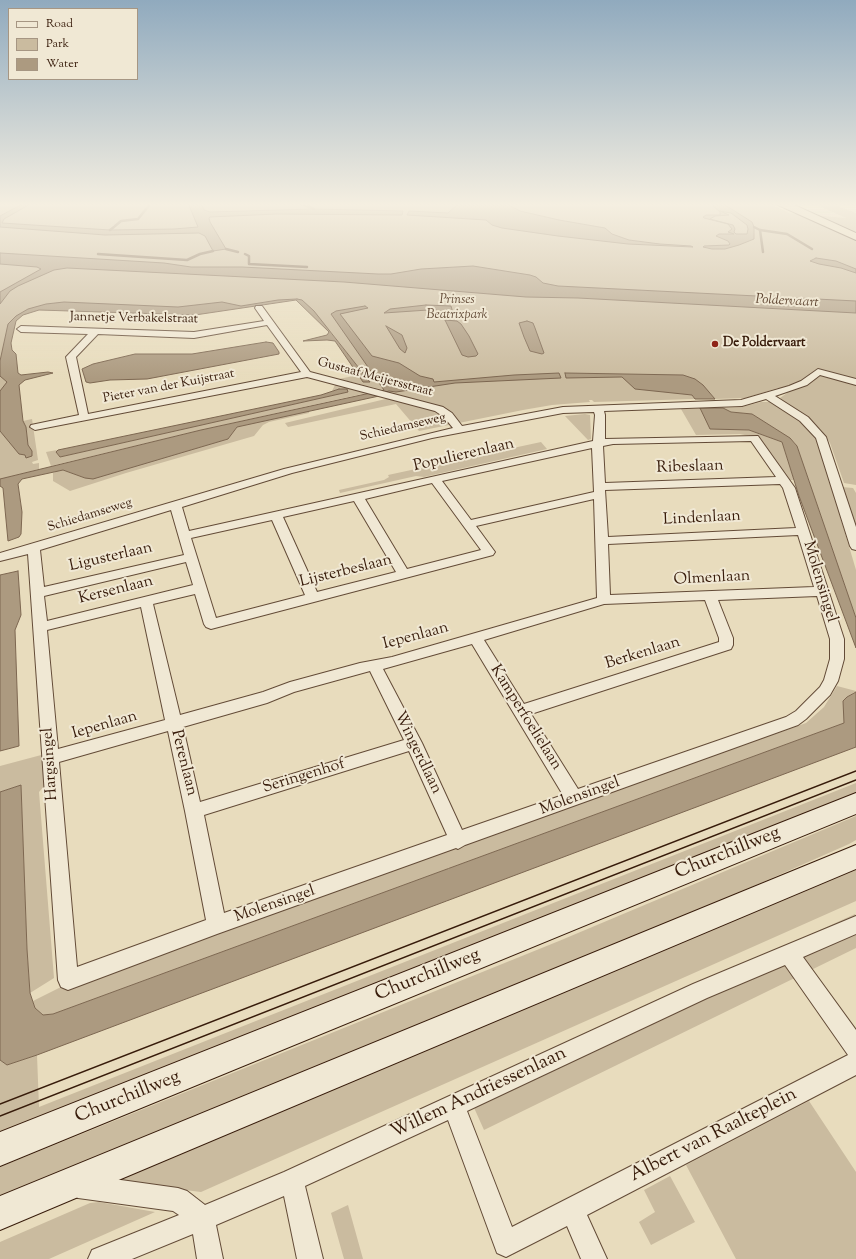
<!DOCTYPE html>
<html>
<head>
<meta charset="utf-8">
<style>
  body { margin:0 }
  #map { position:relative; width:856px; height:1259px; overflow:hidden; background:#e8dcbd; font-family:"Sorts Mill Goudy",serif }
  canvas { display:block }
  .legend { position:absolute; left:8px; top:8px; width:130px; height:72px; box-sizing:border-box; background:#f0e8d4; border:1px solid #a69683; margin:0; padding:5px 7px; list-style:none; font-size:12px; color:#371b0a }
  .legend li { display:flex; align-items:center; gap:8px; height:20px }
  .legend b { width:20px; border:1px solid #a69683 }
</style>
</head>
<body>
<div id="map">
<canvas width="856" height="1259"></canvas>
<ul class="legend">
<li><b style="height:5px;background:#f0e8d4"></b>Road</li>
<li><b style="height:11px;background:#cabb9f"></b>Park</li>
<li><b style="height:11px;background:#ac9a80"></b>Water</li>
</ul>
</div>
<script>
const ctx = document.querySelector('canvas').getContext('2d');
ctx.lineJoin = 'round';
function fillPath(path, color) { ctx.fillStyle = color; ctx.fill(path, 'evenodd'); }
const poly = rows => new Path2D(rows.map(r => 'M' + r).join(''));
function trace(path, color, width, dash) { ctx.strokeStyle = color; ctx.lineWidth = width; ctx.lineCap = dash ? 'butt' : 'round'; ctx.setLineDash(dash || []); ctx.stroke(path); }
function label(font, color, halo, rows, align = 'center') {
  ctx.font = font + ' "Sorts Mill Goudy",serif'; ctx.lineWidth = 4; ctx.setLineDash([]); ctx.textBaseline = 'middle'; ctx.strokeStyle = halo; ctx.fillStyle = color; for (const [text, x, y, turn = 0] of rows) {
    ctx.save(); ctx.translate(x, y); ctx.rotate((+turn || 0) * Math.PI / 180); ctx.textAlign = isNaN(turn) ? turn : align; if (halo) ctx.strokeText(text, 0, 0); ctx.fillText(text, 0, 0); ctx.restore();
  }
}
fillPath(poly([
  [0,203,768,203,789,213,846,218,812,203,829,203,856,213,856,485,844,483,830,443,822,431,810,419,784,402,780,398,787,393,778,388,745,398,715,399,710,393,687,395,692,395,695,399,594,402,592,400,589,400,590,402,552,405,523,410,419,431,396,404,288,427,285,423,394,397,380,383,384,390,339,379,358,375,363,382,370,382,331,332,300,301,296,299,192,315,33,310,16,318,11,328,9,357,27,445,26,427,23,421,32,419,38,460,32,462,33,464,39,463,39,469,0,480],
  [336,383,371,392,201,430,51,466,46,452,57,450,56,452,60,457,348,392,339,389,332,391],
  [761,402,771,402,805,424,817,438,856,570,856,618,797,446,794,442,752,414,731,412,723,408,742,407],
  [700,408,703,413,734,429,749,430,782,442,794,480,788,480,754,437,740,434,696,435,681,409],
  [309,410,309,413,269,422,263,425,254,436,126,473,70,491,53,481,53,473,57,471,63,470,85,478,93,478,228,439,237,427],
  [585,414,590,415,591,439,588,440,565,416],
  [541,442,547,449,424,477,416,476,340,493,339,490,384,480,389,477,388,475],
  [842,487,853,488,856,493,856,530],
  [837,686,856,691,847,697,844,701,844,723,53,1014,43,1015,35,1008,33,1001,67,984,806,723,824,707],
  [45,754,46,784,39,792,54,978,30,993,27,949,21,785,0,792,0,766],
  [856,783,856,795,0,1138,0,1060,7,1065,37,1055,39,1107],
  [856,816,856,840,849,844,666,925,148,1135,0,1197,0,1167,559,941],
  [856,866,856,901,201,1192,120,1182,121,1178],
  [855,914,856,916,856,948,484,1130,467,1092],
  [809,1101,856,1172,856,1259,736,1259,686,1165],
  [670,1176,695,1222,651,1245,639,1222,655,1212,644,1190],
  [99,1202,155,1212,49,1259,0,1259,0,1242,90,1203],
  [348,1205,363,1259,344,1259,331,1213]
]), '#cabb9f');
const water = poly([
  [24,203,32,203,4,219,2,223,110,230,174,229,198,227,188,203,201,203,204,210,210,212,314,209,403,211,402,215,276,214,210,217,209,218,210,222,226,249,213,251,205,236,199,233,105,235,0,227,0,216,24,203],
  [459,203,511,203,509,205,520,211,559,220,605,228,612,234,629,240,660,244,691,246,693,247,628,244,558,236,502,228,492,225,486,220,407,215,409,211,448,213,459,203],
  [712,203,722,203,752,222,754,227,754,239,739,245,725,249,712,249,703,247,704,246,729,245,730,244,728,241,716,236,719,234,734,234,728,232,732,229,728,224,704,218,703,217,706,215,720,215,720,212,713,206,715,204,712,203],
  [720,211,731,213,747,225,748,229,747,234,736,234,734,232,735,229,733,225,710,219,715,216,729,215,720,211],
  [0,253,164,263,191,267,242,267,378,274,391,274,421,269,473,266,530,275,536,277,543,283,558,286,856,301,856,313,578,298,526,297,344,282,67,268,54,270,18,286,10,291,0,304,0,292,41,269,37,267,0,264,0,253],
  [816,258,836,261,856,269,856,273,841,268,819,264,810,261,816,258],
  [297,299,302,300,314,311,370,382,363,382,335,341,327,340,303,341,327,335,329,332,296,300,195,315,39,310,23,315,16,321,11,343,12,350,16,354,18,373,21,375,48,372,53,373,25,380,19,385,23,421,26,427,28,445,32,451,32,456,26,458,25,455,19,454,0,431,0,391,7,382,0,376,0,361,8,324,16,316,28,309,46,304,64,302,178,307,222,302,241,306,278,300,297,299],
  [426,305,451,306,453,313,446,314,436,310,428,310,384,313,390,309,426,305],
  [365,306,368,308,340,314,372,356,399,363,420,376,433,379,434,382,514,375,559,373,561,378,455,383,396,392,389,391,376,395,379,396,237,427,228,439,93,479,85,478,63,470,22,479,18,484,22,512,21,534,19,537,8,541,3,488,0,486,0,479,201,430,384,390,331,314,336,311,365,306],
  [445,320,457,321,461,324,469,336,478,354,476,356,468,357,462,355,445,320],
  [527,321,533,323,535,328,544,353,542,354,530,351,524,337,519,323,527,321],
  [386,326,402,335,407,348,405,353,400,349,386,326],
  [266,342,273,343,279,352,279,354,147,379,110,380,90,383,86,382,82,369,93,364,135,354,192,354,266,342],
  [565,373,683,375,695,379,703,385,715,399,695,399,692,395,635,389,622,377,566,378,565,373],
  [339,389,347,389,348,392,60,457,56,452,58,450,321,395,339,389],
  [700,408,723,408,731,412,752,414,790,438,797,446,856,618,856,648,799,496,782,442,749,430,710,429,700,408],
  [18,571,21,615,15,630,19,746,0,751,0,575,18,571],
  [856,692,856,747,37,1055,7,1065,0,1060,0,792,21,785,27,949,30,993,35,1008,43,1015,53,1014,844,723,843,701,847,697,856,692]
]);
fillPath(water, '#ac9a80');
trace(water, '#7d6751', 1);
trace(poly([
  [299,203,314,209],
  [115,226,121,221,138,219,151,203],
  [754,227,760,230,787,234,812,249],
  [110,230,114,227],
  [760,230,763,252],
  [226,249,238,252],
  [98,254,187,260,200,254,213,251],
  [245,254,249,256,249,264,307,267]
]), '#7d6751', 2.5);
const minor = poly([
  [256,306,262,306,310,372,443,407,452,413,462,426,563,407,741,400,789,386,801,381,818,369,856,379,856,385,820,375,807,385,775,396,808,417,826,437,856,527,856,550,852,549,850,546,816,438,800,421,766,399,742,406,604,411,605,415,605,439,758,436,795,488,809,531,844,639,844,659,838,681,830,695,806,719,798,725,465,845,458,849,456,848,217,934,68,990,61,987,58,980,28,554,0,561,0,553,284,469,453,428,444,417,435,411,307,377,35,430,30,427,31,425,79,415,66,357,88,334,21,332,17,329,21,326,194,332,264,321,255,308,256,306],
  [267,325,301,372,88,414,76,357,98,334,194,338,267,325],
  [594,412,595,415,593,441,189,531,182,507,292,473,432,438,563,413,594,412],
  [751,441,776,477,605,483,603,446,613,444,751,441],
  [592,448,594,492,471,520,442,481,592,448],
  [432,483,481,550,407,569,365,499,432,483],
  [780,484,783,488,796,528,608,537,605,490,780,484],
  [594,499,597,598,392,657,360,663,290,682,263,692,180,715,153,604,195,594,204,624,206,627,211,629,493,555,495,552,476,526,594,499],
  [354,501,396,572,317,592,283,517,354,501],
  [171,510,184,555,44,587,40,550,171,510],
  [272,520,305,595,216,618,191,538,272,520],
  [798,535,814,587,610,595,608,544,798,535],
  [186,562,193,585,47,621,44,596,186,562],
  [817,596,830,639,830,659,824,680,820,687,796,711,786,717,578,789,531,714,731,649,733,645,733,638,718,600,817,596],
  [705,600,719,638,719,642,524,704,484,640,604,604,705,600],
  [141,607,165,720,58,749,47,630,141,607],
  [472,644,563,795,462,830,422,743,383,669,472,644],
  [370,671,404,740,200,802,183,727,267,703,294,692,370,671],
  [168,731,185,811,206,920,77,967,59,762,168,731],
  [409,751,447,835,224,913,204,815,409,751],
  [856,916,856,934,803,957,856,1030,856,1075,587,1215,607,1259,581,1259,567,1226,506,1257,497,1253,448,1120,305,1186,323,1259,297,1259,284,1196,216,1225,223,1259,197,1259,193,1234,132,1259,88,1259,92,1250,179,1215,173,1211,78,1198,70,1194,66,1186,70,1178,78,1174,178,1188,187,1191,205,1205,284,1172,693,984,856,916],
  [785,965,848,1055,512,1227,467,1111,707,998,785,965]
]);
const secondary = poly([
  [856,793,856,814,0,1166,0,1132,856,793],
  [856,845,856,869,0,1230,0,1196,856,845]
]);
const motorway = poly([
  [777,203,790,203,856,233,856,240,778,205,777,203]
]);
trace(minor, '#634b37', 2);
trace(secondary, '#371b0a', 2);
trace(motorway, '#371b0a', 2);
fillPath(minor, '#f0e8d4');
fillPath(secondary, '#f0e8d4');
fillPath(motorway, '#e8dcbd');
trace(poly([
  [0,1104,856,771],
  [0,1116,856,780]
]), '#371b0a', 1.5);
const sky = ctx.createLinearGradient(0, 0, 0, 379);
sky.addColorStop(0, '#90aabe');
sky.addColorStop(0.54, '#f5efe1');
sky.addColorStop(1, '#f5efe100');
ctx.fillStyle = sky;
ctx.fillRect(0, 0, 856, 379);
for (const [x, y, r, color] of [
  [715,344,4,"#8f2418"]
]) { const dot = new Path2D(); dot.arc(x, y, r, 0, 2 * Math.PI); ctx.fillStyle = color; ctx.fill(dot); trace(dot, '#f0e8d4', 1.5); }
label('italic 13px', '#634b37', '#f0e8d4', [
  ["Prinses",457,301],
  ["Beatrixpark",457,316]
]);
label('13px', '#371b0a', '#f0e8d4', [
  ["Jannetje Verbakelstraat",134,319,1],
  ["Gustaaf Meijersstraat",375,378,15],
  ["Pieter van der Kuijstraat",169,387,-11],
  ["Schiedamseweg",403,428,-13],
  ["Schiedamseweg",90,516,-17]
]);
label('bold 13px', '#371b0a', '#f0e8d4', [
  ["De Poldervaart",723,344]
], 'left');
label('italic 14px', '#604733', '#f0e8d4', [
  ["Poldervaart",787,302,3]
]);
label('16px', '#371b0a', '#f0e8d4', [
  ["Populierenlaan",464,456,-13],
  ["Ribeslaan",690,468,-2],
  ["Lindenlaan",702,519,-3],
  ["Ligusterlaan",111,558,-13],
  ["Lijsterbeslaan",346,572,-14],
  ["Olmenlaan",712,579,-3],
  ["Molensingel",819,582,73],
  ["Kersenlaan",116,591,-14],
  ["Iepenlaan",416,637,-15],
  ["Berkenlaan",643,654,-17],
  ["Kamperfoelielaan",525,718,58],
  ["Iepenlaan",105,726,-16],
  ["Wingerdlaan",417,753,64],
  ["Perenlaan",183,763,76],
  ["Hargsingel",51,764,-94],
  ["Seringenhof",304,777,-17],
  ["Molensingel",580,797,-20],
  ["Molensingel",275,905,-19]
]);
label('19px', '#371b0a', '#f0e8d4', [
  ["Churchillweg",728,854,-22],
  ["Churchillweg",428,976,-22],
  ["Willem Andriessenlaan",479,1094,-25],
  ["Churchillweg",128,1098,-22],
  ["Albert van Raalteplein",714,1136,-27]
]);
</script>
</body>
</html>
